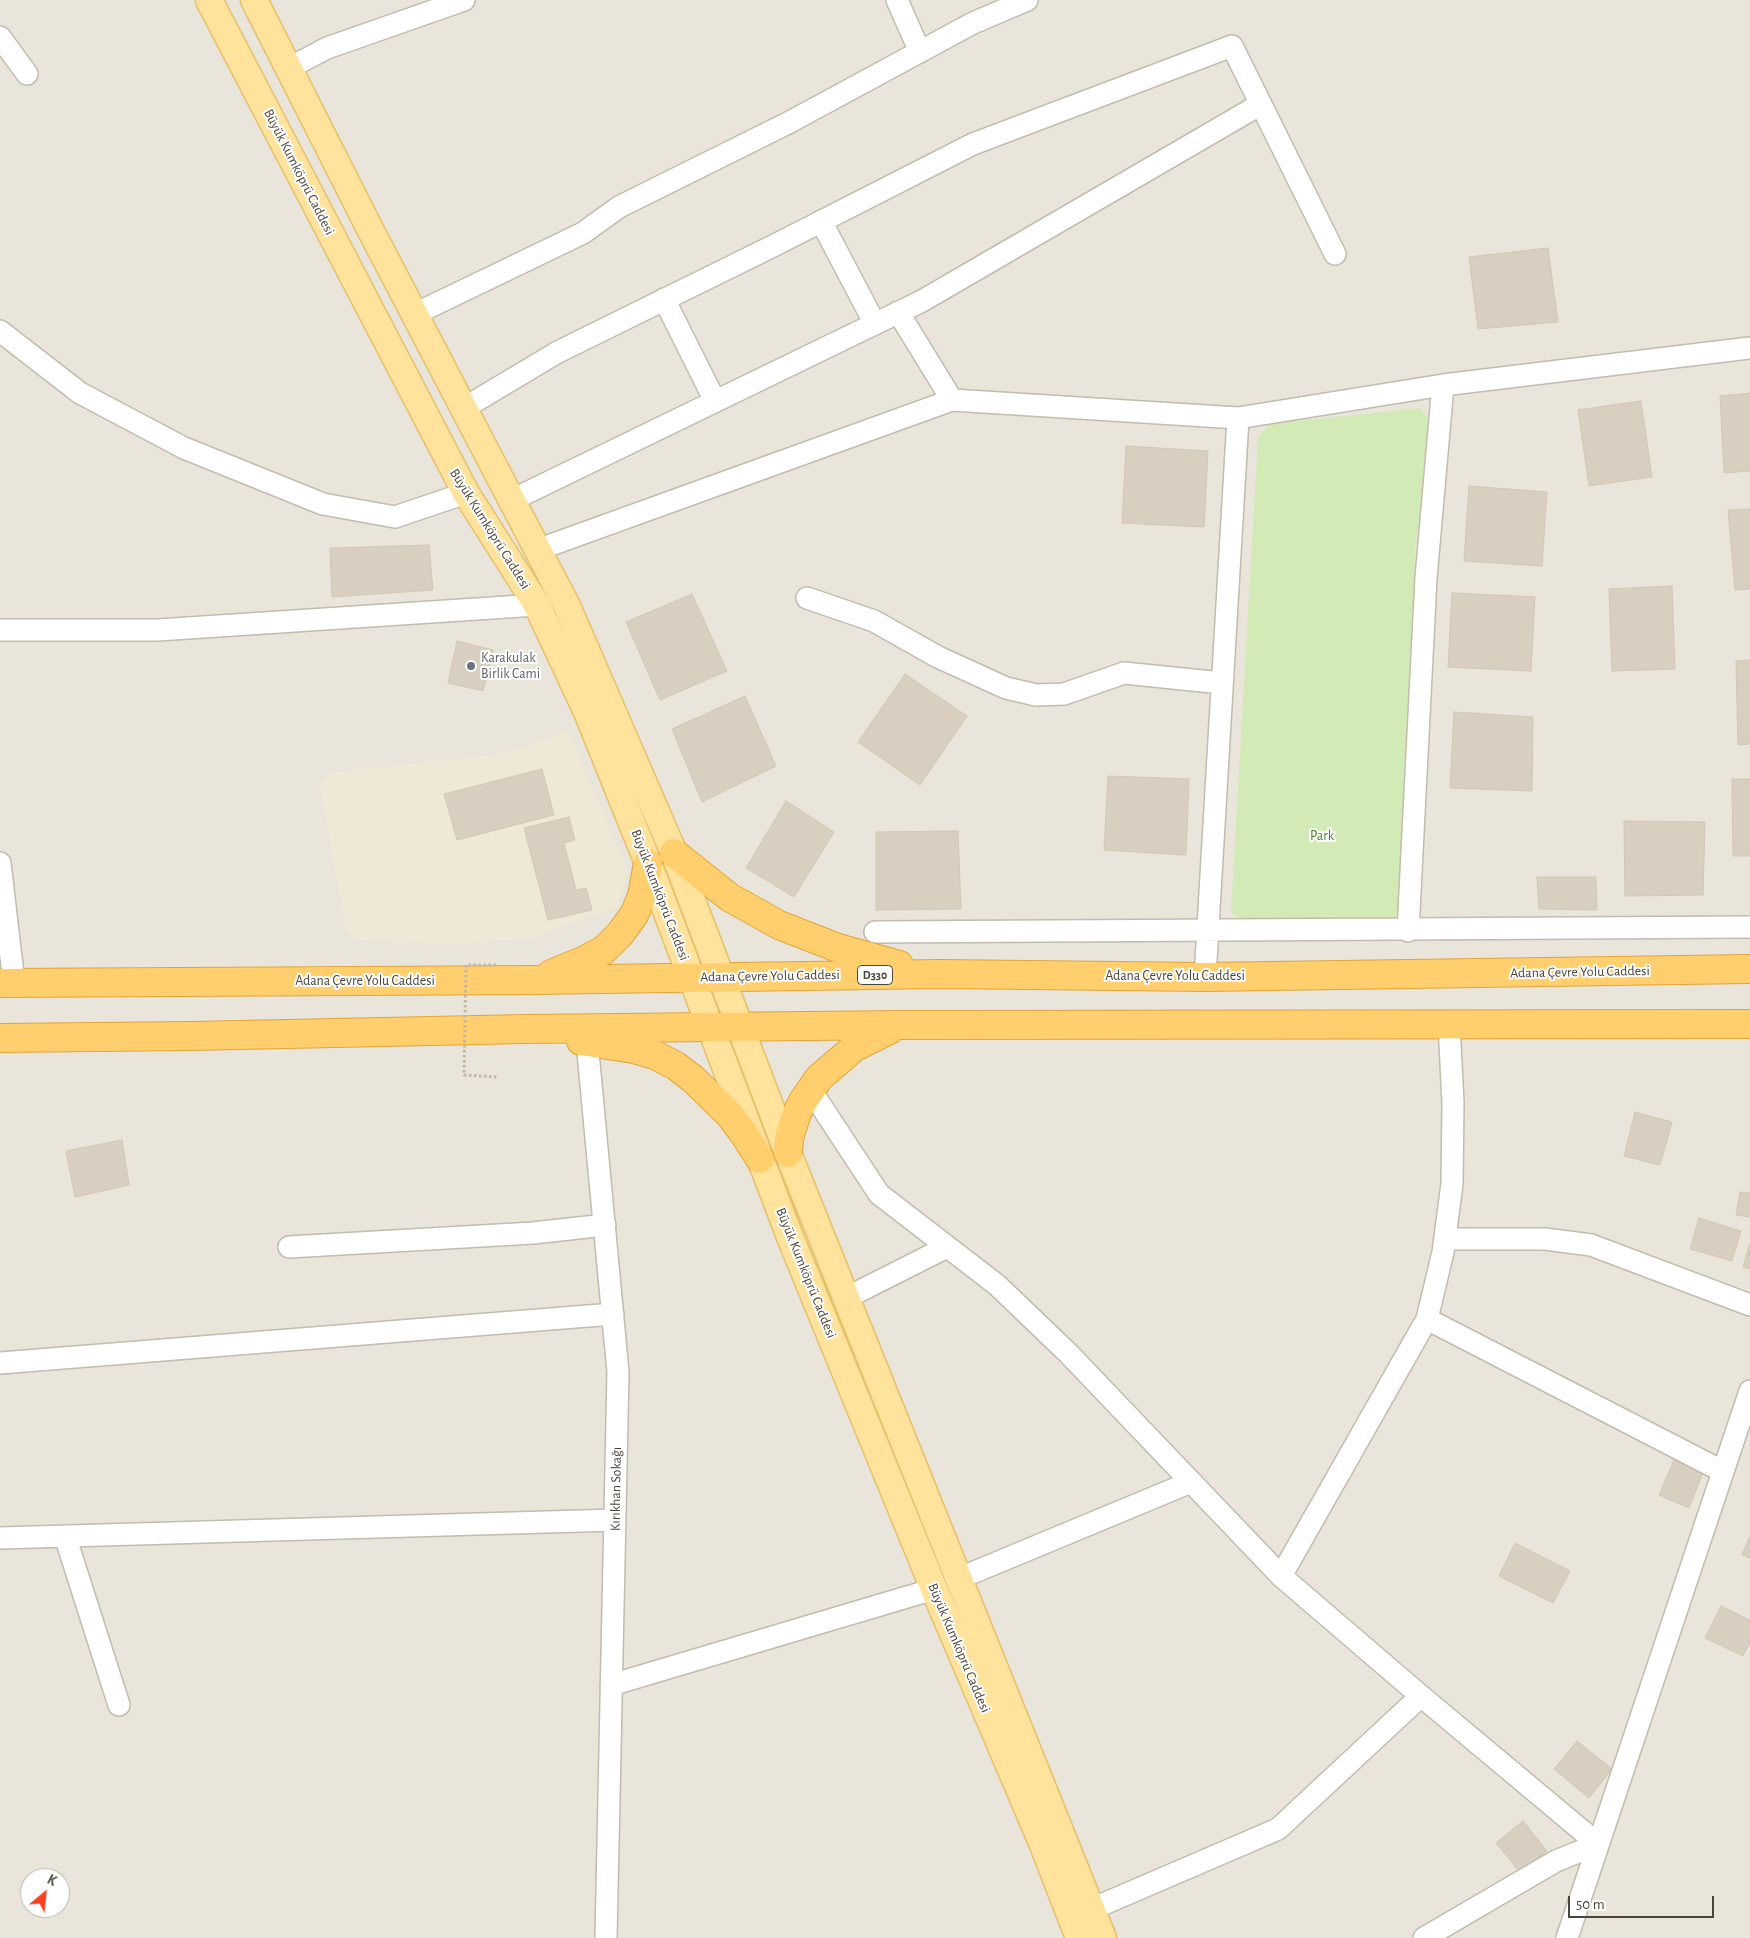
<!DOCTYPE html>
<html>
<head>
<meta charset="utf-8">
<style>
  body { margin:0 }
  #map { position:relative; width:1750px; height:1938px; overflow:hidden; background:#f6f3ec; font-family:"Alegreya Sans",sans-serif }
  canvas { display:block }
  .north { position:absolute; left:20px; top:1868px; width:50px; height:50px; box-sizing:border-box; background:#fff; border:1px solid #b7b4b0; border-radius:50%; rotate:28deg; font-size:14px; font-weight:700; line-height:20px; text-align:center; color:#4b4439 }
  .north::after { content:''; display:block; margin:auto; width:18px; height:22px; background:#fc3f1d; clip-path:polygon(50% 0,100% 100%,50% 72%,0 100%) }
  .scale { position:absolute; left:1568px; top:1896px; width:146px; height:22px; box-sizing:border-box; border:2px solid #4b4439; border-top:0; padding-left:6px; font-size:15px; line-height:18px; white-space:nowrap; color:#4b4439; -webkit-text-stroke:4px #fff; paint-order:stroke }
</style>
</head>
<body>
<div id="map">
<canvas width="1750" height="1938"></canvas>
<div class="north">K</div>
<div class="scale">50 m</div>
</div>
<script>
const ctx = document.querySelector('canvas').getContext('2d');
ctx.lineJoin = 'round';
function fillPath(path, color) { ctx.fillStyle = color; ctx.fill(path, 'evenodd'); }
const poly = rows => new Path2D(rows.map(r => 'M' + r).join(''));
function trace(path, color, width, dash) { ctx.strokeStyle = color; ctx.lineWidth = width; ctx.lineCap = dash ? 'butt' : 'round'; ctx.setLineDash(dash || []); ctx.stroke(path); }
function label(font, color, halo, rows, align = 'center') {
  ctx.font = font + ' "Alegreya Sans",sans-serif'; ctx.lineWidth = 4; ctx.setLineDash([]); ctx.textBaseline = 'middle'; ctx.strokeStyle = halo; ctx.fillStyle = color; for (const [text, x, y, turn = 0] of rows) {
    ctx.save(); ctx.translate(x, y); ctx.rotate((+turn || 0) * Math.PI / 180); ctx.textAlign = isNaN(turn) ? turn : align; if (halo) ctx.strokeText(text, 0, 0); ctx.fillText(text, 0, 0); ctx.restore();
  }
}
fillPath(poly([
  [0,0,1750,0,1750,1938,0,1938],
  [30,1878,60,1878,60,1908,30,1908]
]), '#eae5da');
fillPath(poly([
  [568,731,628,872,618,907,552,930,539,937,459,944,358,940,346,930,320,784,333,773,508,753]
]), '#efe8d6');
fillPath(poly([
  [1420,408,1435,427,1415,549,1407,905,1389,922,1247,924,1231,912,1258,437,1270,424]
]), '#d2eab5');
const building = poly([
  [1548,248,1558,322,1478,329,1469,257,1548,248],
  [1750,393,1750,471,1724,473,1720,396,1750,393],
  [1641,401,1652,477,1589,486,1578,410,1641,401],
  [1126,446,1208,451,1204,527,1122,523,1126,446],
  [1469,486,1547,492,1542,566,1464,561,1469,486],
  [1750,509,1750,589,1735,590,1728,510,1750,509],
  [429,545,433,590,332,597,330,548,429,545],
  [1672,586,1675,669,1612,671,1609,589,1672,586],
  [1452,593,1535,597,1531,671,1448,667,1452,593],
  [692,594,727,671,660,700,626,622,692,594],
  [457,641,493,650,483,691,448,683,457,641],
  [1750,660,1750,744,1738,745,1736,661,1750,660],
  [905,674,967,716,920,785,858,742,905,674],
  [745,696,776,766,702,802,672,729,745,696],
  [1454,712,1533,717,1532,791,1450,788,1454,712],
  [542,769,554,815,457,840,444,794,542,769],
  [1108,776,1189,779,1186,855,1104,850,1108,776],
  [1732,779,1750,779,1750,856,1733,856,1732,779],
  [786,801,834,832,794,897,746,868,786,801],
  [569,817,575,840,564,843,576,890,586,888,592,910,548,920,524,828,569,817],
  [1624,821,1705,822,1703,895,1625,896,1624,821],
  [958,831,961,909,876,910,876,832,958,831],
  [1537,877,1596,877,1597,910,1539,909,1537,877],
  [1635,1112,1672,1122,1660,1165,1624,1156,1635,1112],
  [122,1140,129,1185,75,1197,66,1151,122,1140],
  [1740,1192,1750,1193,1750,1217,1736,1215,1740,1192],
  [1699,1218,1741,1231,1732,1261,1690,1249,1699,1218],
  [1750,1243,1750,1269,1743,1267,1750,1243],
  [1675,1458,1704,1470,1689,1508,1659,1495,1675,1458],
  [1750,1536,1750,1558,1742,1555,1750,1536],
  [1515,1543,1570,1571,1553,1603,1499,1576,1515,1543],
  [1721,1606,1750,1620,1750,1643,1743,1656,1705,1638,1721,1606],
  [1577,1741,1612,1769,1589,1798,1554,1769,1577,1741],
  [1523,1821,1547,1851,1520,1872,1496,1843,1523,1821]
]);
fillPath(building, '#d8cfc1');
trace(building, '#d3c7b4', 1);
const minor = poly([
  [897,0,920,52],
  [0,37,27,74],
  [289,68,327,48,464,0],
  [821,221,875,324],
  [664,299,715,401],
  [898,312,952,400],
  [415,314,583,233,619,207,788,123,973,23,1027,0],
  [0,331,80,393,184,448,323,504,395,517,466,493],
  [464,408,558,352,775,245,973,144,1232,46,1335,254],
  [512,500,922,301,1261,104],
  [537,550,952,400,1238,418,1443,385,1750,348],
  [807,598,874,621,938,657,1006,688,1036,695,1064,694,1124,673,1222,683],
  [0,630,158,630,537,605],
  [0,863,14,983],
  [1408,931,1426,578,1443,385],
  [875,932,1750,927],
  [1205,977,1238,418],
  [587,1042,618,1372,606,1938],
  [810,1089,879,1194,997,1285,1068,1353,1281,1576,1421,1696,1598,1844,1556,1861,1424,1938],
  [1445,1239,1545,1239,1591,1245,1750,1305],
  [289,1247,533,1233,605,1225],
  [846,1298,947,1247],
  [1427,1319,1443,1252,1452,1184,1453,1103,1449,1024],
  [0,1363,613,1314],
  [65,1536,119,1705],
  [0,1538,615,1520],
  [1281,1576,1427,1319,1722,1471],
  [960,1578,1191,1482],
  [611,1685,934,1589],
  [1092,1909,1278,1829,1421,1696],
  [1567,1938,1750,1391]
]);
const major = poly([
  [209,0,466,493,537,605,587,712,648,863,790,1237,934,1589,1043,1845,1079,1938],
  [254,0,371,231,567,606,674,853,788,1153,1103,1938]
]);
const highway = poly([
  [674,853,729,897,779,925,838,948,899,965],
  [551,974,585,960,604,950,620,934,634,915,642,896,648,863],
  [0,983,536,980,940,974,1205,977,1750,969],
  [0,1038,191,1036,526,1029,901,1025,1750,1024],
  [581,1041,634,1049,655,1055,676,1066,693,1079,730,1115,744,1134,760,1159],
  [788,1153,789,1138,797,1113,803,1101,819,1078,855,1047,891,1029]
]);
trace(minor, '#c2bbae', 24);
trace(major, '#e6c16a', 29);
trace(highway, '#e0a43c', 30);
trace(minor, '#fff', 21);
trace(major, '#ffe39c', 26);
trace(highway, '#ffcf6e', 28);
trace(poly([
  [496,965,466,965,464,1075,497,1077]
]), '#c4b79f', 3, [2.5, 2.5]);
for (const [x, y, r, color] of [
  [471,666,5,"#6b7280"]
]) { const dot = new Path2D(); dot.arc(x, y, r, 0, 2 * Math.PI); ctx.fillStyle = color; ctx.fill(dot); trace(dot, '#fff', 2); }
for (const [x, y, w] of [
  [875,975,35]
]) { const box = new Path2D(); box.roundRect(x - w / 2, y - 9.5, w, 19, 4); ctx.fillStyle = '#fff'; ctx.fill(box); trace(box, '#4b4439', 1); }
label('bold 12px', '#4b4439', null, [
  ["D330",875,975]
]);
label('14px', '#4b4439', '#fff', [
  ["Büyük Kumköprü Caddesi",299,172,63],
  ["Büyük Kumköprü Caddesi",490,529,58],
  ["Büyük Kumköprü Caddesi",660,895,69],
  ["Adana Çevre Yolu Caddesi",1580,972,-1],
  ["Adana Çevre Yolu Caddesi",770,976,-1],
  ["Adana Çevre Yolu Caddesi",1175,976],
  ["Adana Çevre Yolu Caddesi",365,981],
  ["Büyük Kumköprü Caddesi",806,1273,68],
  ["Kırıkhan Sokağı",616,1489,-89],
  ["Büyük Kumköprü Caddesi",959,1648,67]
]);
label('14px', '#5b616d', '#fff', [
  ["Karakulak",481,658],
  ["Birlik Cami",481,674]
], 'left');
label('14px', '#4a7f2a', '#fff', [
  ["Park",1322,836]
]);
</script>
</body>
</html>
